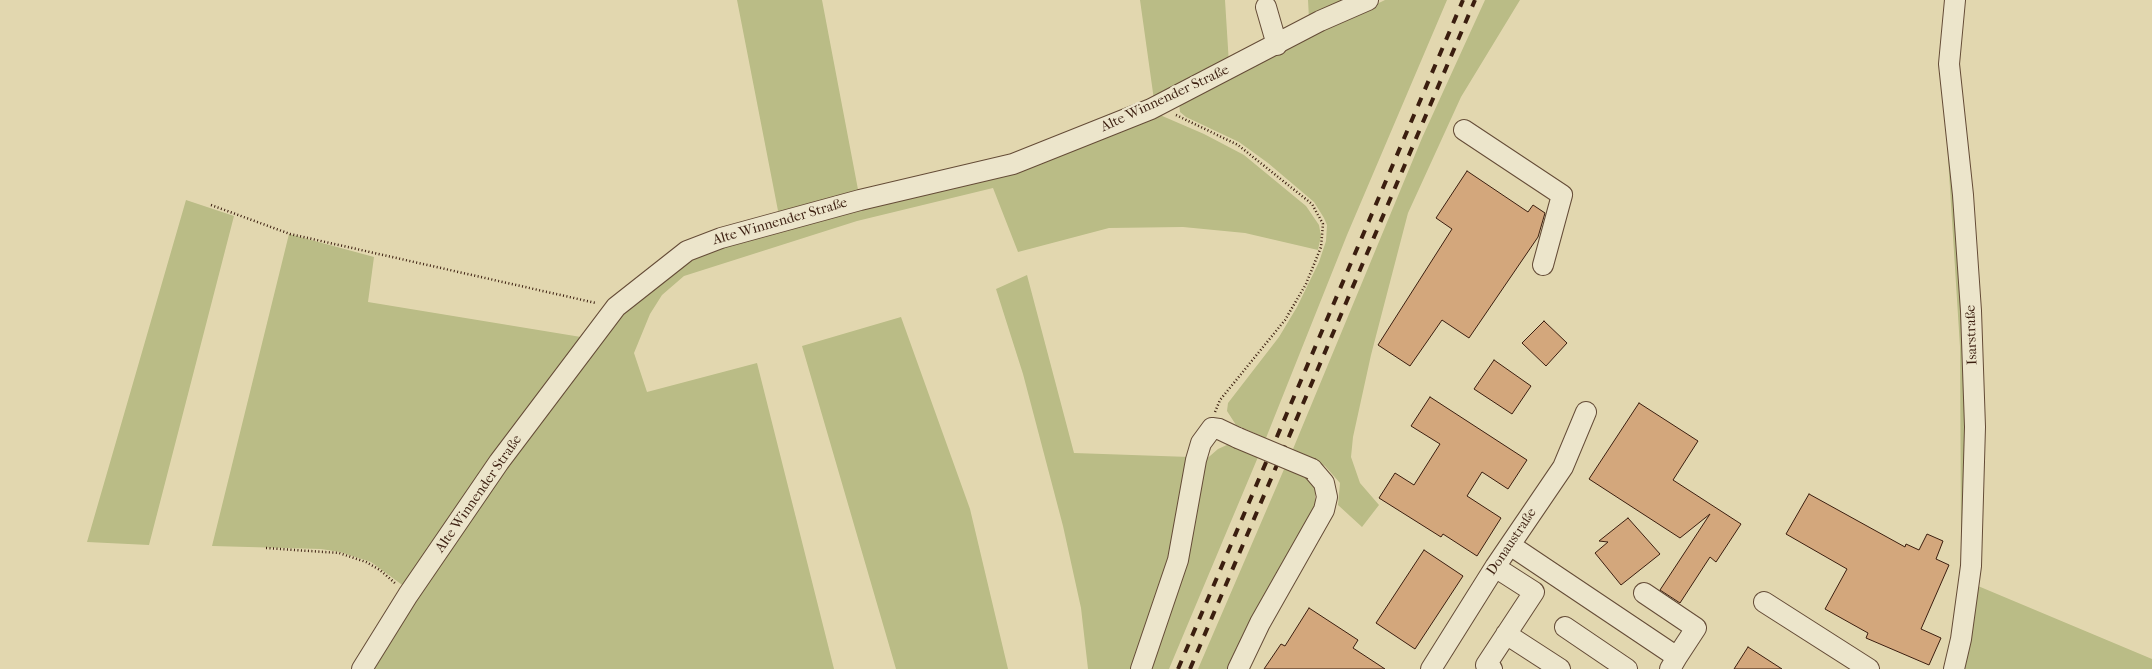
<!DOCTYPE html>
<html>
<head>
<meta charset="utf-8">
<style>
  body { margin:0 }
  canvas { display:block; background:#e2d7af }
</style>
</head>
<body>
<canvas width="2152" height="669"></canvas>
<script>
const ctx = document.querySelector('canvas').getContext('2d');
ctx.lineJoin = 'round';
function fillPath(path, color) { ctx.fillStyle = color; ctx.fill(path, 'evenodd'); }
const poly = rows => new Path2D(rows.map(r => 'M' + r).join(''));
function trace(path, color, width, dash) { ctx.strokeStyle = color; ctx.lineWidth = width; ctx.lineCap = dash ? 'butt' : 'round'; ctx.setLineDash(dash || []); ctx.stroke(path); }
function label(font, color, halo, rows, align = 'center') {
  ctx.font = font + ' "IM FELL French Canon",serif'; ctx.lineWidth = 5; ctx.setLineDash([]); ctx.textBaseline = 'middle'; ctx.strokeStyle = halo; ctx.fillStyle = color; for (const [text, x, y, turn = 0] of rows) {
    ctx.save(); ctx.translate(x, y); ctx.rotate((+turn || 0) * Math.PI / 180); ctx.textAlign = isNaN(turn) ? turn : align; if (halo) ctx.strokeText(text, 0, 0); ctx.fillText(text, 0, 0); ctx.restore();
  }
}
fillPath(poly([
  [737,0,822,0,860,200,780,221],
  [1140,0,1225,0,1229,64,1154,100],
  [1308,0,1344,0,1309,19],
  [1385,0,1447,0,1347,235,1266,438,1236,425,1227,411,1228,403,1279,337,1297,307,1319,262,1326,241,1327,225,1324,218,1314,202,1268,163,1239,142,1186,117,1180,112,1179,102,1184,98],
  [1485,0,1520,0,1461,97,1408,213,1371,355,1353,437,1351,457,1360,483,1379,505,1362,527,1338,505,1340,483,1325,466,1293,449,1422,138],
  [1942,62,1967,348,1964,537,1961,534,1960,347],
  [1153,112,1204,134,1244,155,1306,206,1319,225,1321,236,1318,250,1245,233,1183,227,1109,228,1018,252,993,188,857,221,684,276,662,295,650,314,634,353,647,392,757,363,834,669,369,669,463,522,589,352,642,295,689,255],
  [186,200,234,216,149,545,87,542],
  [289,234,374,257,368,302,587,338,405,587,371,562,340,552,321,549,212,546],
  [1027,275,1074,453,1190,457,1169,555,1135,669,1088,669,1081,608,1063,526,1023,374,996,289],
  [901,317,970,509,1008,669,896,669,802,346],
  [1229,444,1258,457,1169,669,1152,669,1188,559,1203,462,1218,449],
  [1285,467,1311,480,1315,489,1315,507,1229,669,1198,669],
  [1978,586,2152,659,2152,669,1963,669,1973,628]
]), '#babc86');
const building = poly([
  [1467,171,1528,212,1533,205,1545,213,1538,237,1469,338,1442,320,1410,366,1378,345,1452,229,1436,218,1467,171],
  [1544,321,1567,343,1546,366,1522,343,1544,321],
  [1494,360,1531,386,1512,414,1474,389,1494,360],
  [1430,397,1527,460,1508,489,1482,472,1467,496,1501,518,1477,556,1443,534,1441,537,1379,498,1395,473,1414,485,1440,444,1411,426,1430,397],
  [1639,403,1698,441,1673,480,1741,524,1716,562,1710,557,1680,603,1660,590,1710,514,1680,538,1589,479,1639,403],
  [1809,494,1905,547,1906,544,1919,550,1927,534,1943,541,1936,559,1949,565,1921,629,1941,638,1929,665,1866,638,1868,633,1825,609,1847,569,1786,534,1809,494],
  [1628,518,1660,554,1621,585,1595,553,1608,542,1599,541,1628,518],
  [1424,550,1463,576,1415,649,1376,623,1424,550],
  [1309,608,1358,640,1353,648,1385,669,1264,669,1281,644,1285,646,1309,608],
  [1748,647,1782,669,1734,669,1748,647]
]);
fillPath(building, '#d3a77c');
trace(building, '#3b1e0f', 1);
const minor = poly([
  [1266,7,1277,45],
  [1464,130,1562,195,1543,265],
  [1510,545,1677,657,1670,669],
  [1644,593,1696,628,1677,657],
  [1764,602,1869,669],
  [1565,627,1627,669],
  [1506,634,1560,669],
  [362,669,408,595,499,462,616,307,687,251,721,238,860,200,1013,164,1151,109,1320,21,1368,0],
  [1141,669,1178,560,1196,460,1201,443,1212,428,1219,429,1238,438],
  [1238,669,1260,623,1324,510,1327,497,1324,483,1312,469],
  [1431,669,1495,567,1563,467,1586,412],
  [1492,669,1486,665,1534,592,1495,567],
  [1954,669,1961,639,1971,566,1975,427,1971,311,1963,195,1949,64,1955,0]
]);
trace(minor, '#654c37', 22);
trace(poly([
  [1176,115,1238,145,1312,204,1323,224,1321,247,1306,284,1285,320,1220,400,1215,412],
  [211,205,290,234,596,303],
  [266,548,339,553,366,562,380,570,396,584]
]), '#3b1e0f', 2.5, [1, 2.5]);
trace(minor, '#ece5cb', 20);
trace(poly([
  [1178,669,1463,0],
  [1190,669,1475,0]
]), '#3b1e0f', 4, [9, 9]);
const minorBridge = poly([
  [1238,438,1312,469]
]);
trace(minorBridge, '#654c37', 22, []);
trace(minorBridge, '#ece5cb', 20);
label('14px', '#3b1e0f', '#ece5cb', [
  ["Alte Winnender Straße",1165,99,-25],
  ["Alte Winnender Straße",780,222,-16],
  ["Isarstraße",1972,335,-92],
  ["Alte Winnender Straße",479,494,-55],
  ["Donaustraße",1512,542,-56]
]);
</script>
</body>
</html>
